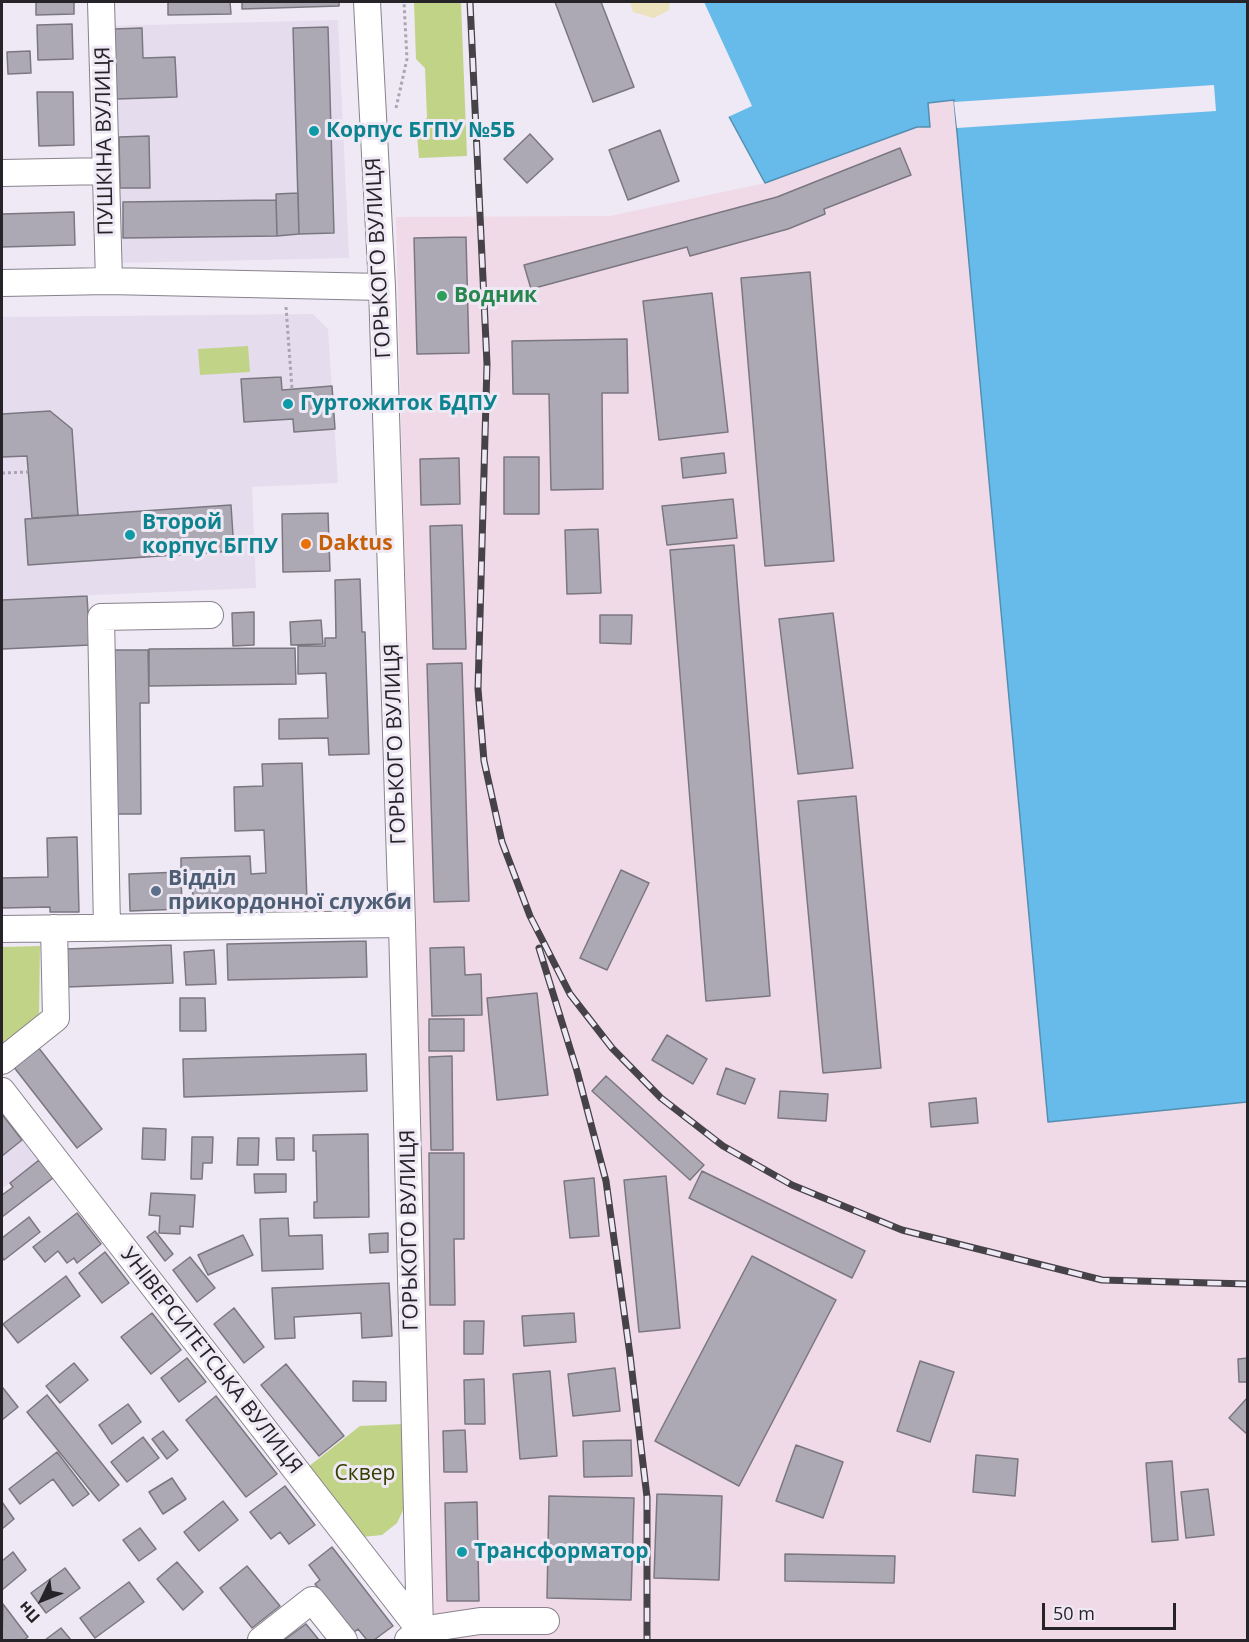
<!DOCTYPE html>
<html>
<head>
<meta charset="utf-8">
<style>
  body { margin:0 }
  #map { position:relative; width:1249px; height:1642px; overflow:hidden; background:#eee9f4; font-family:"Open Sans",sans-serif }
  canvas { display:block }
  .frame { position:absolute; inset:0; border:3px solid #262428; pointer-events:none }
  .north { position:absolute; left:12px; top:1570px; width:60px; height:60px; -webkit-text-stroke:4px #eee9f4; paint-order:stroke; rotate:227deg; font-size:16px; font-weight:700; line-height:24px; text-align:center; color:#262428 }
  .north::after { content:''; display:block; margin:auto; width:21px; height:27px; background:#262428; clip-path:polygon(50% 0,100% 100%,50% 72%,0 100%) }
  .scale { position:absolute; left:1042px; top:1603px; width:134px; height:27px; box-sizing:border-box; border:3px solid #262428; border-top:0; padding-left:8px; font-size:18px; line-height:21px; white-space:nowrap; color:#262428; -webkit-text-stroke:4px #eee9f4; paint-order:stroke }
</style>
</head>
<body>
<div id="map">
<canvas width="1249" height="1642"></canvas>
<div class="frame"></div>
<div class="north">Пн</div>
<div class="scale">50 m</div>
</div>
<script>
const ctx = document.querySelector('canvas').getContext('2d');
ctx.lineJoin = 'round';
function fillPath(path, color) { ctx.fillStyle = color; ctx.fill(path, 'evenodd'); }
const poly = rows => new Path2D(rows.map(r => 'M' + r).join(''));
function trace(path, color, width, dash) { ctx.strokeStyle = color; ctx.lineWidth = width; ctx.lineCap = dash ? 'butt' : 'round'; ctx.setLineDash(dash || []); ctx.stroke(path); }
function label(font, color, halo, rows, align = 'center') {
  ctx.font = font + ' "Open Sans",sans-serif'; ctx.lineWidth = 6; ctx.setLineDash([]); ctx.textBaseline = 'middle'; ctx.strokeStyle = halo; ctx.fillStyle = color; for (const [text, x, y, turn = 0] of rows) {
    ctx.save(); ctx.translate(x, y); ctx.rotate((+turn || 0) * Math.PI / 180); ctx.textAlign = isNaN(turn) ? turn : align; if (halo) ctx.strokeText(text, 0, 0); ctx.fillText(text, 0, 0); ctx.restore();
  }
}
fillPath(poly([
  [954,100,1048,1122,1247,1102,1247,1640,421,1640,431,1632,396,217,610,216,765,183,917,127,930,127,928,103]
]), '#f1dae7');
fillPath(poly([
  [338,20,349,258,120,263,107,26],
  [313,314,328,329,338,483,252,487,256,588,2,599,2,317],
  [2,1113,39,1160,2,1189]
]), '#e5dcee');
fillPath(poly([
  [414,2,461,2,467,156,419,158,416,124,427,118,425,68,416,59],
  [248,346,250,372,200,375,198,349],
  [40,946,39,1018,2,1048,2,947],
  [403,1424,406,1504,397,1523,382,1535,362,1537,308,1467,360,1426]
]), '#c1d387');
fillPath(poly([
  [630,2,670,2,669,10,654,18,633,12]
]), '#ece2bd');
const water = poly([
  [675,2,1247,2,1247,1102,1048,1122,954,100,928,103,930,127,917,127,765,183,701,65,675,2]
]);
fillPath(water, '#67bbeb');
trace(water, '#548eb0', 1.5);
fillPath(poly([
  [672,2,704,2,752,106,726,118,698,66],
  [1214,85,1216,111,957,128,954,102]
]), '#eee9f4');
const building = poly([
  [36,2,74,2,74,14,36,15,36,2],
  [168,2,230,2,231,14,168,15,168,2],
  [242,2,339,2,339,6,242,9,242,2],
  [555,2,601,2,634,87,593,102,555,2],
  [72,24,73,59,38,60,37,25,72,24],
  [328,27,334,233,299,234,293,28,328,27],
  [142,28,143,58,175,57,177,97,117,99,114,29,142,28],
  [30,51,31,73,8,74,7,52,30,51],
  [37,92,73,92,74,145,39,146,37,92],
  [660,130,679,181,628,200,609,150,660,130],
  [530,134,553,159,527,183,504,159,530,134],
  [149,136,150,188,120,188,119,137,149,136],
  [900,148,911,175,824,209,825,214,788,229,690,256,687,247,531,289,524,265,777,197,900,148],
  [298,193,299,234,277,236,276,194,298,193],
  [276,200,277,236,123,238,123,202,276,200],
  [74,212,75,245,2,247,2,214,74,212],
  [466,237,469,353,417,354,414,238,466,237],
  [810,272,834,561,765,566,741,278,810,272],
  [712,293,728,432,659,440,643,301,712,293],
  [627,339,628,393,602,393,603,489,551,490,549,394,513,394,512,341,627,339],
  [281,377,282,390,332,386,335,429,294,432,293,419,244,422,241,379,281,377],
  [50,411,72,429,78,515,32,518,27,456,2,457,2,414,50,411],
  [724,453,726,473,683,478,681,458,724,453],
  [504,457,539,457,539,514,504,514,504,457],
  [459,458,460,504,421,505,420,459,459,458],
  [733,499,737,538,667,545,662,506,733,499],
  [231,505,234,551,28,565,25,519,231,505],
  [328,513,330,571,283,572,282,514,328,513],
  [462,525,466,649,433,649,430,526,462,525],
  [598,529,601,593,567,594,565,530,598,529],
  [734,545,770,996,706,1001,670,550,734,545],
  [360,579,362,632,365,632,369,754,329,755,328,738,279,739,279,719,328,718,326,673,298,674,298,646,325,646,325,638,336,638,335,580,360,579],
  [87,596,90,645,2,649,2,600,87,596],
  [254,612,254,645,233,646,232,613,254,612],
  [833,613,853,768,798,774,779,619,833,613],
  [600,615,632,615,631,644,600,643,600,615],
  [321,620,323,644,291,645,290,622,321,620],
  [295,648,296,684,149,686,149,649,295,648],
  [113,650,148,650,149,703,140,703,141,814,115,814,113,650],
  [462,663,469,901,434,902,427,664,462,663],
  [302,763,307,901,193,904,192,876,181,877,181,858,250,856,251,874,266,873,264,830,235,831,234,787,263,786,262,764,302,763],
  [856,796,881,1068,823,1073,798,801,856,796],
  [77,837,79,912,50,912,50,907,2,908,2,878,48,877,47,838,77,837],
  [621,870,649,883,607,970,580,958,621,870],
  [181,872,182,909,130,911,129,874,181,872],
  [366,941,367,977,228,980,227,944,366,941],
  [171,945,173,983,67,987,66,949,171,945],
  [464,947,465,975,481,974,482,1015,432,1016,430,948,464,947],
  [214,950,216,984,186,985,184,952,214,950],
  [537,993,548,1095,497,1100,487,998,537,993],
  [180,998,205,998,206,1031,180,1031,180,998],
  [429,1019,464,1019,464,1051,429,1051,429,1019],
  [667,1035,707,1059,693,1084,652,1060,667,1035],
  [38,1047,102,1129,77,1148,13,1066,38,1047],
  [366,1054,367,1091,184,1097,183,1059,366,1054],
  [452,1056,453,1150,431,1150,429,1057,452,1056],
  [726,1068,755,1079,745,1104,717,1094,726,1068],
  [606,1076,704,1165,690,1180,592,1091,606,1076],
  [780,1091,828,1094,826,1121,778,1118,780,1091],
  [976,1098,978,1123,931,1127,929,1103,976,1098],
  [2,1114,22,1140,2,1156,2,1114],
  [143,1128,166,1129,165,1160,142,1159,143,1128],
  [368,1134,369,1217,314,1218,314,1202,317,1202,316,1151,313,1151,313,1135,368,1134],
  [192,1137,213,1137,212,1163,203,1163,202,1179,191,1179,192,1137],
  [238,1138,259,1138,258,1165,237,1165,238,1138],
  [276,1138,294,1138,294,1160,277,1160,276,1138],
  [429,1153,464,1153,464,1239,454,1239,455,1305,430,1305,429,1153],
  [39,1160,53,1178,2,1217,2,1195,13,1187,10,1183,39,1160],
  [702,1171,865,1251,852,1278,689,1198,702,1171],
  [254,1174,286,1174,286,1192,255,1193,254,1174],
  [666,1176,680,1328,639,1332,624,1180,666,1176],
  [594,1178,599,1236,570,1238,564,1181,594,1178],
  [151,1193,195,1195,193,1227,180,1226,180,1234,159,1233,160,1216,149,1215,151,1193],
  [77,1213,101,1244,77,1263,74,1258,67,1263,58,1251,45,1262,33,1247,77,1213],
  [29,1217,40,1232,4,1260,2,1257,2,1238,29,1217],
  [288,1218,289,1236,322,1235,323,1269,262,1271,260,1219,288,1218],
  [155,1231,173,1254,165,1261,147,1237,155,1231],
  [388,1233,388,1252,370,1253,369,1234,388,1233],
  [243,1235,253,1255,208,1275,198,1255,243,1235],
  [105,1252,129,1283,102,1303,79,1273,105,1252],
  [752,1256,836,1300,739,1486,655,1441,752,1256],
  [190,1257,215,1288,197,1302,173,1270,190,1257],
  [66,1276,80,1296,18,1343,3,1324,66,1276],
  [389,1283,392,1336,362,1338,361,1313,294,1317,295,1338,275,1339,272,1288,389,1283],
  [234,1308,264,1347,244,1363,214,1324,234,1308],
  [152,1313,181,1350,151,1374,121,1337,152,1313],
  [574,1313,576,1342,524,1346,522,1316,574,1313],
  [464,1321,484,1321,483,1354,464,1354,464,1321],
  [187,1358,206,1382,179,1402,161,1378,187,1358],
  [1248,1358,1248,1382,1239,1382,1238,1359,1248,1358],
  [920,1361,954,1372,930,1442,897,1431,920,1361],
  [74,1363,88,1380,60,1403,46,1386,74,1363],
  [286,1364,344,1436,319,1456,261,1385,286,1364],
  [615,1368,620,1411,573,1416,568,1374,615,1368],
  [550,1371,557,1456,520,1459,513,1374,550,1371],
  [484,1379,485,1424,465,1424,464,1380,484,1379],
  [353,1381,386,1382,386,1401,353,1401,353,1381],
  [3,1388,18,1407,2,1420,2,1389,3,1388],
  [47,1395,119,1485,99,1501,27,1412,47,1395],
  [216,1396,277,1474,246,1497,186,1420,216,1396],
  [1248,1397,1248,1435,1229,1418,1248,1397],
  [128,1404,141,1422,112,1444,99,1425,128,1404],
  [465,1430,467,1472,444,1472,443,1431,465,1430],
  [163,1431,178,1450,167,1459,152,1439,163,1431],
  [143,1437,159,1458,127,1482,111,1462,143,1437],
  [631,1440,632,1476,584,1477,583,1441,631,1440],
  [796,1445,843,1462,823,1518,776,1501,796,1445],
  [57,1452,89,1494,73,1506,53,1479,20,1504,9,1489,57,1452],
  [976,1455,1018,1459,1015,1496,973,1492,976,1455],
  [1172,1461,1178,1540,1152,1542,1146,1463,1172,1461],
  [172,1478,186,1499,163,1514,149,1492,172,1478],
  [285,1486,315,1525,289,1544,280,1532,271,1539,250,1512,285,1486],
  [1208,1489,1214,1535,1186,1538,1181,1492,1208,1489],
  [657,1494,722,1496,719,1580,654,1578,657,1494],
  [549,1496,634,1498,631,1600,547,1598,549,1496],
  [223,1501,238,1520,199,1551,184,1532,223,1501],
  [2,1502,14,1519,2,1529,2,1502],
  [477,1502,479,1601,447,1601,445,1503,477,1502],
  [140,1528,156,1549,139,1561,123,1540,140,1528],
  [332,1547,393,1626,374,1640,367,1640,358,1629,353,1633,315,1584,320,1580,309,1565,332,1547],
  [13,1552,26,1570,2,1590,2,1561,13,1552],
  [785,1554,895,1556,894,1583,785,1581,785,1554],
  [177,1562,203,1592,183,1610,157,1579,177,1562],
  [247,1566,280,1606,252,1628,220,1588,247,1566],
  [65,1568,80,1588,46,1613,31,1593,65,1568],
  [129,1582,144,1602,95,1638,80,1618,129,1582],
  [3,1604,28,1637,24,1640,2,1640,3,1604],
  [306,1624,319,1640,284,1640,306,1624],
  [61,1628,71,1640,45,1640,61,1628]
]);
fillPath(building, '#ada9b4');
trace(building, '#7b7781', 1.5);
const minor = poly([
  [101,2,109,281],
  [367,2,382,287,402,924,420,1630],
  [2,173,106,171],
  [2,283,109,281,382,287],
  [107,928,101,617,210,615],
  [2,929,402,924],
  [2,1061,56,1018,54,928],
  [2,1091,420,1630],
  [261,1640,312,1600,344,1640],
  [408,1640,420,1630,480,1621,546,1621]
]);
trace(minor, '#87828c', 28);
trace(poly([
  [396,108,407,59,404,2],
  [286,307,292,389],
  [2,473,28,472]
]), '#aaa6af', 3, [3, 3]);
trace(minor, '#fff', 26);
const rail = poly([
  [470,2,487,364,478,689,484,761,502,842,530,916,570,994,612,1048,661,1098,723,1146,792,1185,902,1230,1102,1280,1248,1284],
  [539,948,577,1071,606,1181,630,1355,647,1497,647,1640]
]);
trace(rail, '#464348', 7);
trace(rail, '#eee9f4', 4.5, [14]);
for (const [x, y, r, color] of [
  [314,131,6,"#0f9aa8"],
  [442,296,6,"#2e9e5b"],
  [288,404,6,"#0f9aa8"],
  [130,535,6,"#0f9aa8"],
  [306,544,6,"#e8710a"],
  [156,891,6,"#5c6f8a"],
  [462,1552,6,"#0f9aa8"]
]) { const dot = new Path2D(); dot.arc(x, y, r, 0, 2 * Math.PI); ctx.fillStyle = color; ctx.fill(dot); trace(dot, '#eee9f4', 2); }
label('bold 21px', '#0d838f', '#eee9f4', [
  ["Корпус БГПУ №5Б",326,131],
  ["Гуртожиток БДПУ",300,404],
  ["Второй",142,523],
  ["корпус БГПУ",142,547],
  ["Трансформатор",474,1552]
], 'left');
label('21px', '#262428', '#eee9f4', [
  ["ПУШКІНА ВУЛИЦЯ",105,141,-91],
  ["ГОРЬКОГО ВУЛИЦЯ",379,258,-93],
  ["ГОРЬКОГО ВУЛИЦЯ",396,744,-92],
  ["ГОРЬКОГО ВУЛИЦЯ",410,1230,-91],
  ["УНІВЕРСИТЕТСЬКА ВУЛИЦЯ",211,1361,52]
]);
label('bold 21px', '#27864d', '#eee9f4', [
  ["Водник",454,296]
], 'left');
label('bold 21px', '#c56008', '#eee9f4', [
  ["Daktus",318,544]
], 'left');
label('bold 21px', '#4e5e75', '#eee9f4', [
  ["Відділ",168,879],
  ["прикордонної служби",168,903]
], 'left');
label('21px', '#343f00', '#eee9f4', [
  ["Сквер",365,1474]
]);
</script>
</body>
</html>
